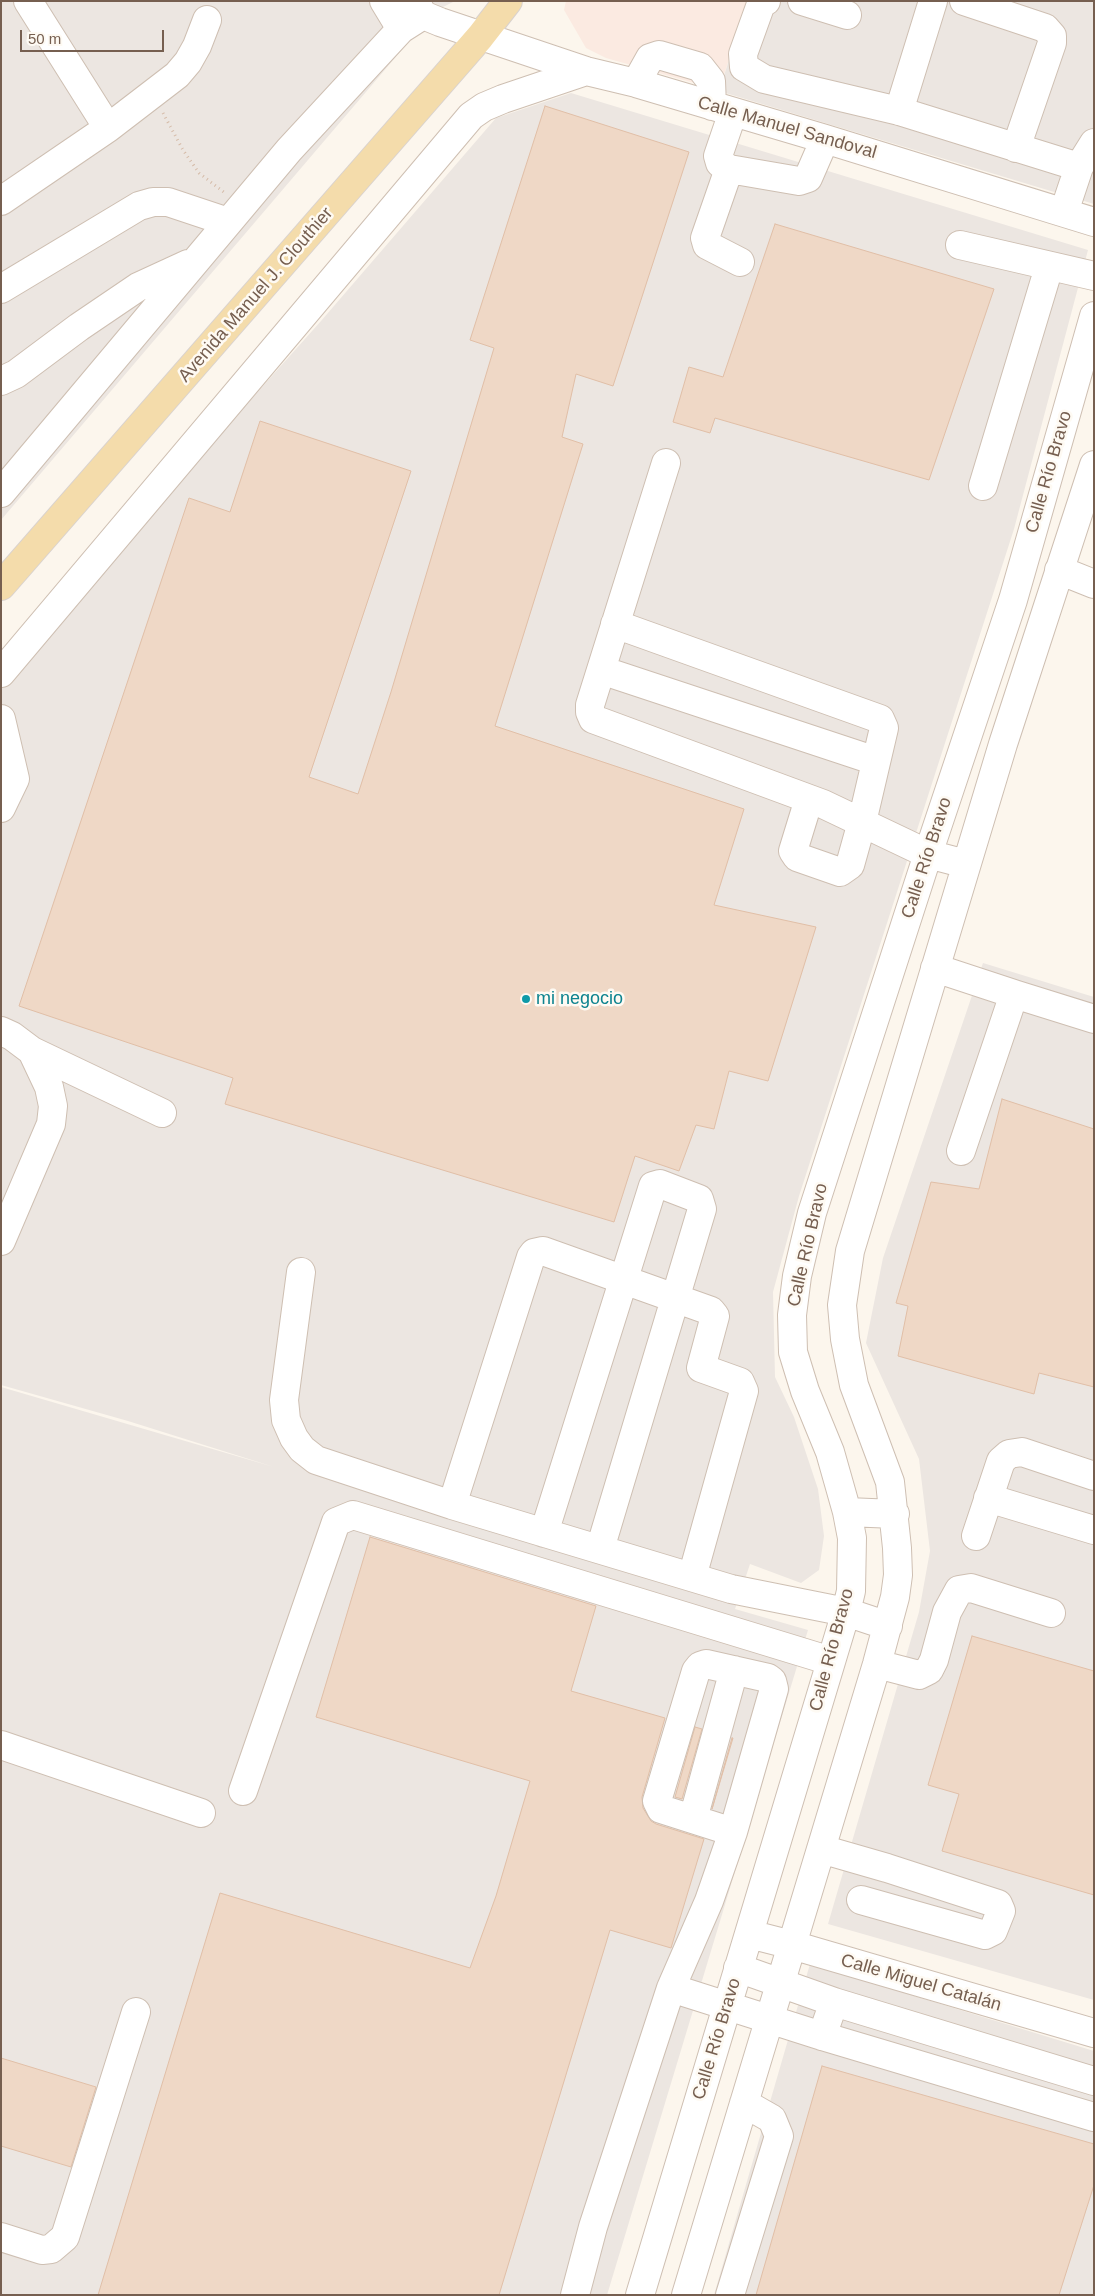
<!DOCTYPE html>
<html>
<head>
<meta charset="utf-8">
<style>
  body { margin:0 }
  #map { position:relative; width:1095px; height:2296px; overflow:hidden; background:#fcf6ed; font-family:Helvetica,sans-serif }
  canvas { display:block }
  .frame { position:absolute; inset:0; border:2px solid #765f50; pointer-events:none }
  .scale { position:absolute; left:20px; top:30px; width:144px; height:22px; box-sizing:border-box; border:2px solid #765f50; border-top:0; padding-left:6px; font-size:15px; line-height:18px; white-space:nowrap; color:#765f50; -webkit-text-stroke:4px #fefaf3; paint-order:stroke }
</style>
</head>
<body>
<div id="map">
<canvas width="1095" height="2296"></canvas>
<div class="frame"></div>
<div class="scale">50 m</div>
</div>
<script>
const ctx = document.querySelector('canvas').getContext('2d');
ctx.lineJoin = 'round';
function fillPath(path, color) { ctx.fillStyle = color; ctx.fill(path, 'evenodd'); }
const poly = rows => new Path2D(rows.map(r => 'M' + r).join(''));
function trace(path, color, width, dash) { ctx.strokeStyle = color; ctx.lineWidth = width; ctx.lineCap = dash ? 'butt' : 'round'; ctx.setLineDash(dash || []); ctx.stroke(path); }
function label(font, color, halo, rows, align = 'center') {
  ctx.font = font + ' Helvetica,sans-serif'; ctx.lineWidth = 5; ctx.setLineDash([]); ctx.textBaseline = 'middle'; ctx.strokeStyle = halo; ctx.fillStyle = color; for (const [text, x, y, turn = 0] of rows) {
    ctx.save(); ctx.translate(x, y); ctx.rotate((+turn || 0) * Math.PI / 180); ctx.textAlign = isNaN(turn) ? turn : align; if (halo) ctx.strokeText(text, 0, 0); ctx.fillText(text, 0, 0); ctx.restore();
  }
}
fillPath(poly([
  [566,1,748,1,719,90,606,58,586,48,564,10]
]), '#fbeae1');
fillPath(poly([
  [1,1,455,1,435,11,1,520],
  [748,1,1094,1,1094,204,719,91],
  [571,93,1088,250,1014,529,799,1196,773,1292,775,1377,794,1417,818,1489,824,1536,819,1570,801,1583,750,1564,735,1609,808,1630,607,2295,1,2295,1,1387,274,1467,128,1421,1,1385,1,679,321,321,496,118],
  [983,963,1094,997,1094,2000,828,1924,919,1612,930,1551,919,1459,866,1343,883,1258],
  [810,1964,1094,2051,1094,2295,714,2295]
]), '#ece6e1');
const building = poly([
  [545,106,689,152,613,386,576,374,562,437,583,444,495,726,744,809,714,905,816,927,768,1081,729,1071,714,1129,696,1125,679,1171,635,1156,614,1222,225,1104,233,1078,19,1006,189,498,230,512,260,421,411,471,309,777,358,794,391,692,494,348,470,340,545,106],
  [775,224,994,289,929,480,715,418,710,433,673,422,689,367,723,377,775,224],
  [1002,1099,1094,1129,1094,1387,1039,1373,1034,1394,898,1356,908,1306,896,1303,931,1182,979,1189,1002,1099],
  [370,1537,596,1606,571,1691,665,1718,642,1797,643,1808,651,1821,656,1824,704,1839,671,1948,610,1930,499,2295,98,2295,220,1893,470,1968,496,1896,530,1781,316,1717,370,1537],
  [972,1636,1094,1671,1094,1895,942,1851,959,1794,928,1785,972,1636],
  [695,1727,702,1729,682,1799,675,1797,695,1727],
  [732,1738,733,1738,712,1809,732,1738],
  [1,2058,96,2087,71,2167,1,2146,1,2058],
  [822,2066,1094,2144,1094,2185,1059,2295,756,2295,822,2066]
]);
fillPath(building, '#efd8c6');
trace(building, '#e1bfa7', 1);
const minor = poly([
  [28,1,108,128],
  [384,1,401,29],
  [415,1,423,15,440,22,586,71,636,83,825,139,1094,222],
  [766,1,761,4,743,54,744,67,764,79,899,111,1079,167],
  [802,1,847,15],
  [964,1,1045,28,1052,36,1052,43,1016,148],
  [636,83,650,58,659,55,700,67,711,81,712,106],
  [899,111,933,1],
  [733,112,718,156,720,163,729,169,799,181,808,178,825,139],
  [729,169,705,238,707,245,740,262],
  [1,201,108,128,177,75,188,62,197,46,207,20],
  [1064,212,1079,167,1094,143],
  [960,245,1094,276],
  [1,289,139,206,153,202,168,202,228,222],
  [1,381,16,374,79,327,138,287,188,264],
  [666,463,590,705,590,712,593,719,823,804,928,854,966,864],
  [983,486,1049,267],
  [1,493,289,150,401,29,423,15],
  [1059,570,1094,584],
  [615,624,880,719,884,728,862,822,850,865,840,872,797,857,793,851,809,799],
  [601,670,876,761],
  [1,673,471,116,484,107,503,99,586,71],
  [1,719,15,779,1,808],
  [935,968,1014,994,961,1151],
  [1014,994,1094,1019],
  [1,1031,12,1036,32,1051,162,1113],
  [1,1241,51,1124,53,1106,49,1087,32,1051],
  [301,1272,284,1400,286,1420,294,1438,302,1449,316,1460,452,1505,731,1589,846,1612,888,1626],
  [988,1498,1094,1530],
  [452,1505,531,1257,534,1253,543,1251,711,1311,715,1316,701,1368,740,1382,744,1391,692,1577],
  [847,1512,895,1514],
  [544,1533,653,1186,660,1184,699,1199,702,1209,600,1549],
  [976,1536,1001,1461,1009,1454,1022,1452,1094,1476],
  [877,1664,919,1675,929,1670,934,1660,947,1612,959,1590,971,1588,1051,1613],
  [1,1745,201,1813],
  [243,1791,336,1522,353,1515,831,1661],
  [693,1819,734,1670],
  [821,1849,887,1868,998,1904,1001,1911,993,1931,985,1935,861,1900],
  [749,1934,792,1945,1094,2033],
  [738,1968,834,2002],
  [671,1988,822,2036,1094,2117],
  [822,2036,834,2002,1094,2081],
  [1,2237,42,2250,51,2249,65,2237,136,2012],
  [575,2295,593,2227,671,1988,709,1901,733,1832,774,1689,772,1681,768,1678,706,1664,700,1666,696,1671,657,1801,661,1809,733,1832],
  [640,2295,846,1612,851,1591,852,1538,847,1512,830,1452,805,1391,793,1352,792,1315,797,1276,812,1213,928,854,1013,600,1094,316],
  [686,2295,877,1664,895,1597,898,1575,897,1548,890,1482,854,1385,845,1339,842,1305,850,1251,1003,744,1094,465],
  [730,2295,779,2136,772,2119,744,2103]
]);
const major = poly([
  [1,586,480,37,508,1]
]);
trace(minor, '#cebfb2', 30);
trace(major, '#d9d2ce', 30);
trace(poly([
  [163,113,183,150,199,173,225,193]
]), '#d5bba8', 3, [1, 4]);
trace(minor, '#fff', 28);
trace(major, '#f4dcab', 28);
for (const [x, y, r, color] of [
  [526,999,5,"#0f9aa8"]
]) { const dot = new Path2D(); dot.arc(x, y, r, 0, 2 * Math.PI); ctx.fillStyle = color; ctx.fill(dot); trace(dot, '#fefaf3', 2); }
label('18px', '#765f50', '#fefaf3', [
  ["Calle Manuel Sandoval",787,128,16],
  ["Avenida Manuel J. Clouthier",256,295,-49],
  ["Calle Río Bravo",1049,472,-74],
  ["Calle Río Bravo",927,858,-72],
  ["Calle Río Bravo",808,1245,-77],
  ["Calle Río Bravo",832,1650,-75],
  ["Calle Miguel Catalán",921,1983,16],
  ["Calle Río Bravo",717,2039,-73]
]);
label('18px', '#0d838f', '#fefaf3', [
  ["mi negocio",536,999]
], 'left');
</script>
</body>
</html>
